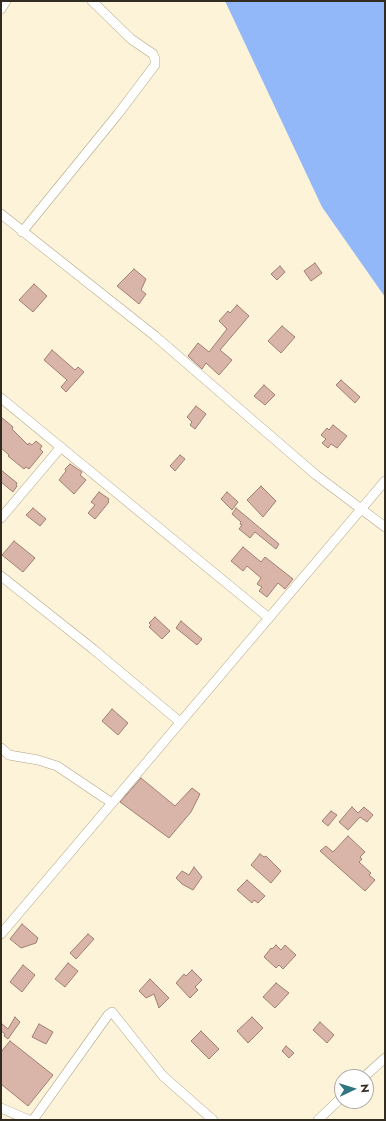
<!DOCTYPE html>
<html>
<head>
<meta charset="utf-8">
<style>
  body { margin:0 }
  #map { position:relative; width:386px; height:1121px; overflow:hidden; background:#fdf3d8; font-family:Jost,sans-serif }
  canvas { display:block }
  .frame { position:absolute; inset:0; border:2px solid #312c1f; pointer-events:none }
  .north { position:absolute; left:334px; top:1069px; width:40px; height:40px; box-sizing:border-box; background:#fff; border:1px solid #adaba5; border-radius:50%; rotate:86deg; font-size:11px; font-weight:700; line-height:16px; text-align:center; color:#312c1f }
  .north::after { content:''; display:block; margin:auto; width:14px; height:18px; background:#2f7582; clip-path:polygon(50% 0,100% 100%,50% 72%,0 100%) }
</style>
</head>
<body>
<div id="map">
<canvas width="386" height="1121"></canvas>
<div class="frame"></div>
<div class="north">N</div>
</div>
<script>
const ctx = document.querySelector('canvas').getContext('2d');
ctx.lineJoin = 'round';
function fillPath(path, color) { ctx.fillStyle = color; ctx.fill(path, 'evenodd'); }
const poly = rows => new Path2D(rows.map(r => 'M' + r).join(''));
function trace(path, color, width, dash) { ctx.strokeStyle = color; ctx.lineWidth = width; ctx.lineCap = dash ? 'butt' : 'round'; ctx.setLineDash(dash || []); ctx.stroke(path); }
fillPath(poly([
  [225,1,385,1,385,297,322,207]
]), '#93b8fa');
const building = poly([
  [315,263,322,273,311,281,304,271,315,263],
  [280,266,285,272,277,280,271,274,280,266],
  [134,269,146,279,141,290,146,294,139,304,117,286,134,269],
  [34,284,47,296,33,312,19,300,34,284],
  [237,305,249,316,220,350,232,360,219,375,206,363,202,369,188,356,198,343,209,352,227,329,219,321,228,311,230,313,237,305],
  [282,326,295,337,281,353,268,341,282,326],
  [52,350,75,370,78,367,84,372,66,392,61,387,67,380,44,360,52,350],
  [341,380,360,397,355,403,336,385,341,380],
  [264,385,275,395,265,405,254,396,264,385],
  [196,406,206,414,195,429,190,425,192,422,187,417,196,406],
  [1,417,13,427,12,429,28,445,29,443,32,445,36,441,42,446,40,449,43,452,29,469,26,467,24,469,8,456,9,455,1,448,1,417],
  [333,425,347,436,337,448,331,444,328,448,322,443,326,439,321,435,327,428,329,430,333,425],
  [180,455,185,459,175,471,170,466,180,455],
  [70,464,82,472,80,475,86,480,74,494,59,480,66,471,65,469,70,464],
  [1,470,17,483,16,485,17,486,13,492,1,482,1,470],
  [261,486,276,501,263,517,247,500,261,486],
  [99,492,109,499,108,501,109,502,95,519,88,513,95,505,91,502,99,492],
  [227,492,238,502,232,510,221,499,227,492],
  [33,508,46,519,40,526,26,515,33,508],
  [236,508,279,544,276,549,255,532,250,538,239,529,242,525,240,524,241,522,232,514,236,508],
  [14,541,35,558,23,572,2,555,14,541],
  [243,547,261,562,265,557,293,579,285,589,278,583,267,597,259,591,262,587,257,584,261,578,247,566,243,571,231,561,243,547],
  [155,617,170,631,162,639,149,627,151,625,149,623,155,617],
  [181,621,202,639,197,645,176,628,181,621],
  [112,709,128,723,118,735,102,721,112,709],
  [141,778,175,806,192,788,200,794,191,812,169,838,120,802,141,778],
  [352,807,358,813,364,807,373,815,367,822,360,817,348,830,339,822,352,807],
  [331,811,337,815,328,826,322,821,331,811],
  [348,836,365,852,360,857,362,859,359,862,371,873,369,875,375,880,365,891,320,851,326,846,333,852,348,836],
  [260,854,264,857,266,856,281,871,271,883,251,865,260,854],
  [194,867,202,877,193,890,182,884,176,878,182,871,189,875,194,867],
  [247,880,265,896,258,903,254,900,252,903,237,890,247,880],
  [22,924,38,938,36,943,21,948,10,939,22,924],
  [88,934,94,939,76,959,70,953,88,934],
  [276,945,281,950,285,945,296,955,283,969,279,965,276,968,264,957,271,948,272,949,276,945],
  [68,963,78,971,65,987,55,979,68,963],
  [23,965,35,975,22,992,10,982,23,965],
  [192,970,202,980,195,987,198,990,190,998,176,983,184,974,186,976,192,970],
  [150,979,169,998,159,1008,154,994,146,998,139,991,150,979],
  [276,983,289,993,275,1008,263,997,276,983],
  [15,1017,20,1022,8,1039,4,1036,5,1034,1,1031,1,1023,8,1029,15,1017],
  [252,1017,263,1028,248,1043,237,1031,252,1017],
  [320,1022,334,1035,327,1043,313,1030,320,1022],
  [39,1024,53,1032,46,1044,32,1037,39,1024],
  [201,1031,219,1049,209,1059,191,1041,201,1031],
  [10,1041,53,1075,28,1106,1,1084,1,1052,10,1041],
  [286,1046,294,1053,289,1058,282,1051,286,1046]
]);
fillPath(building, '#d9b4a8');
trace(building, '#a17e73', 1);
const minor = poly([
  [1,9,6,1],
  [1,214,155,336,316,475,385,527],
  [22,232,118,114,155,65,155,59,153,54,131,39,92,1],
  [1,398,269,618],
  [1,518,61,447],
  [1,576,93,649,180,722],
  [1,748,9,755,38,760,57,766,112,803],
  [1,934,385,481],
  [364,1077,385,1058],
  [1,1108,29,1120],
  [33,1120,108,1015,112,1012,163,1076,213,1120],
  [318,1120,342,1097]
]);
trace(minor, '#afa382', 10);
trace(minor, '#fff', 9);
</script>
</body>
</html>
